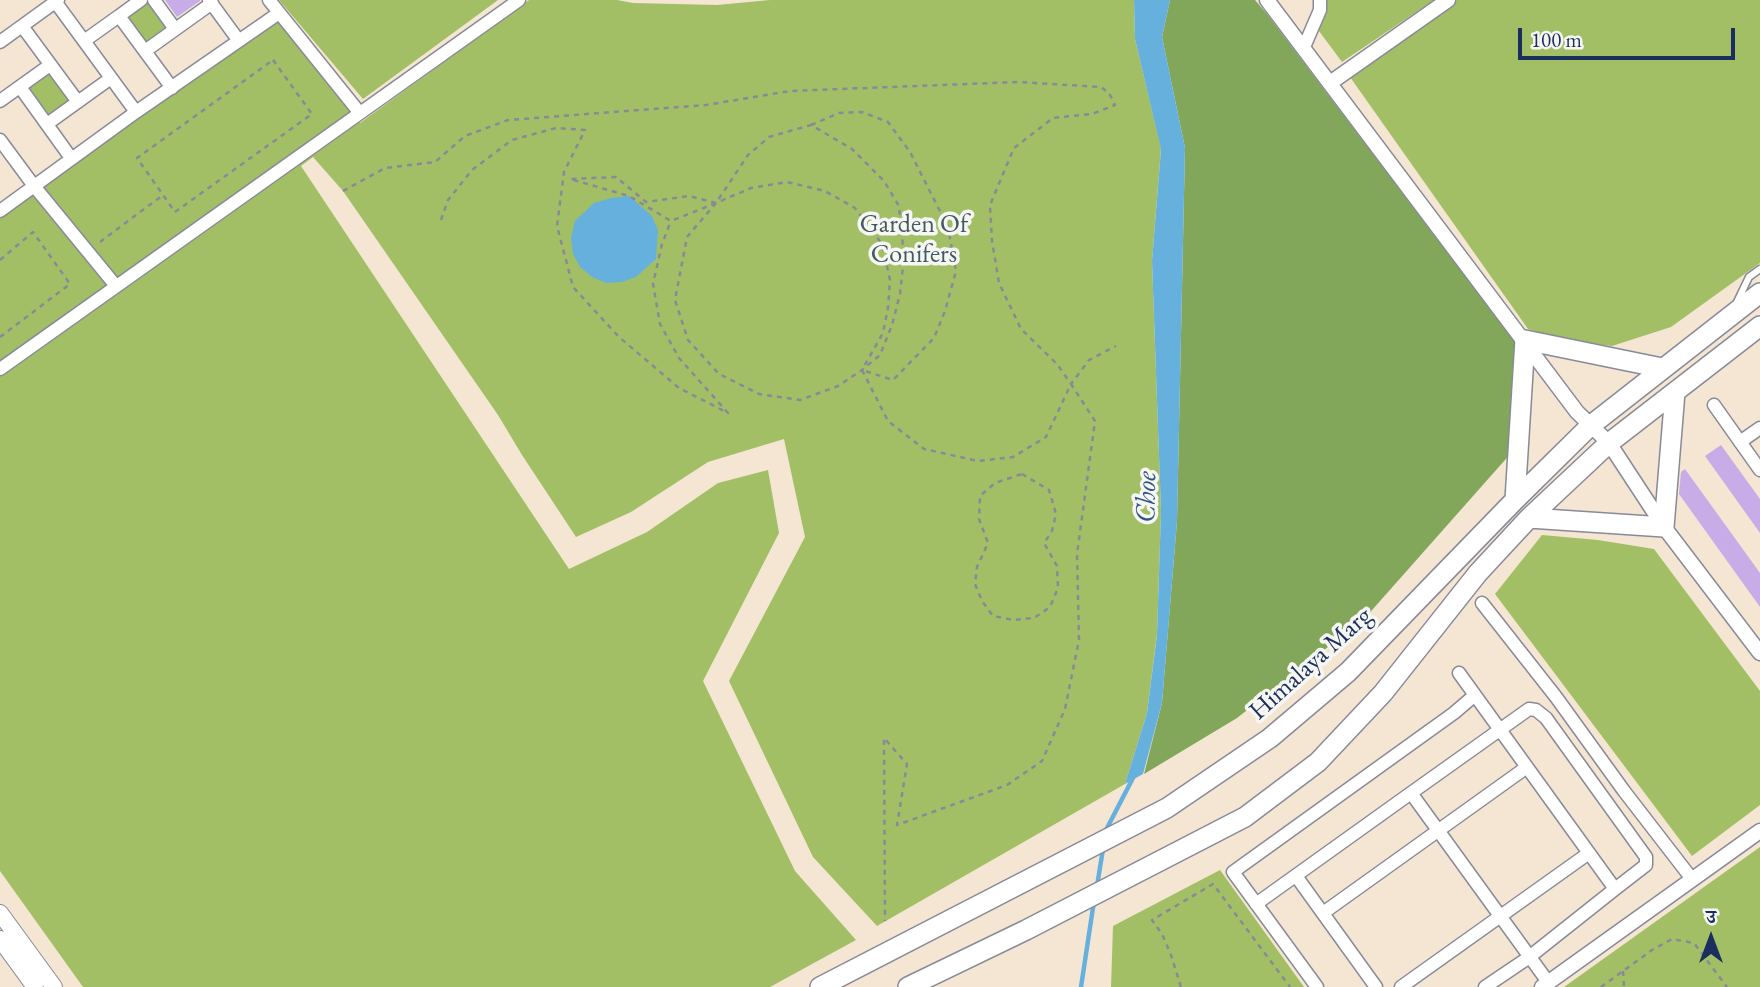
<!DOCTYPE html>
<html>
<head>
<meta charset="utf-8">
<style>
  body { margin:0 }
  #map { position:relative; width:1760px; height:987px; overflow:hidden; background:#f4e6d2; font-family:"EB Garamond","Noto Serif Devanagari",serif }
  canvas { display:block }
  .north { position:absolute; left:1676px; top:903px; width:70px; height:70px; -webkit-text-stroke:5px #f6f6f2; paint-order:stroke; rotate:0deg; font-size:19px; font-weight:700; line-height:28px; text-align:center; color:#1b2f5e }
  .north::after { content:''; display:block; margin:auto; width:24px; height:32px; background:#1b2f5e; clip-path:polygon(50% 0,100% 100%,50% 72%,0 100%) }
  .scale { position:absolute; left:1518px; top:28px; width:217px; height:32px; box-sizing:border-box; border:4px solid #1b2f5e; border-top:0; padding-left:9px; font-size:21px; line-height:24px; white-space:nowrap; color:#1b2f5e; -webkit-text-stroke:5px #f6f6f2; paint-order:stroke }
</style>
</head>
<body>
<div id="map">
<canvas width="1760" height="987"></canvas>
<div class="north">उ</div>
<div class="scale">100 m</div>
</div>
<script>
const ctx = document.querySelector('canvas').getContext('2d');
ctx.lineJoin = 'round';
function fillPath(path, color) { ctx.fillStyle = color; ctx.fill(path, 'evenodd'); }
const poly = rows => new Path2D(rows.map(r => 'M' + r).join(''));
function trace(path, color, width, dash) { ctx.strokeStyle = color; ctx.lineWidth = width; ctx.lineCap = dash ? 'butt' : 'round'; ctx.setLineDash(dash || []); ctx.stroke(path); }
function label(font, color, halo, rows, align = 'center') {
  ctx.font = font + ' "EB Garamond",serif'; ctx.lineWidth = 7; ctx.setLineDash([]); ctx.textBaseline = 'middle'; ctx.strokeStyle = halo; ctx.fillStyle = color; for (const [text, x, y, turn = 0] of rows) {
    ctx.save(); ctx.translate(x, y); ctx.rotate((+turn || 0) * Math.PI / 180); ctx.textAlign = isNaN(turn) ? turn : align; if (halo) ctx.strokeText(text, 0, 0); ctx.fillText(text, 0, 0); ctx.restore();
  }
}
fillPath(poly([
  [149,0,169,27,146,45,126,16],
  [279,0,498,0,363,99],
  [529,0,617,0,633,3,717,5,770,0,1134,0,1135,39,1161,148,1152,261,1161,511,1157,634,1147,713,1125,784,877,926,813,857,729,681,805,537,784,439,708,462,631,512,576,537,522,455,498,415,343,191,313,157,301,166,569,569,647,532,718,483,768,470,779,533,703,681,795,871,856,940,770,987,83,987,0,871,0,218,282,15,360,123],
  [1320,0,1434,0,1342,62,1316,27],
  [1457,0,1760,0,1760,263,1671,327,1612,346,1562,340,1528,329,1350,77],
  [50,71,70,101,47,117,26,87],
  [1542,535,1598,540,1654,549,1760,691,1760,805,1692,856,1495,594],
  [1760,847,1760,987,1564,987],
  [1220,870,1304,987,1111,987,1113,926]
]), '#a3bf65');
fillPath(poly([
  [1170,0,1255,0,1267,14,1518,346,1520,443,1365,618,1237,718,1144,774,1162,703,1177,521,1185,148,1162,37]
]), '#82a65a');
fillPath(poly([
  [1134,0,1170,0,1162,37,1185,148,1177,521,1162,703,1143,774,1125,784,1147,713,1157,635,1161,511,1152,261,1161,149,1135,39],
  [629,196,652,216,658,230,656,259,636,277,622,282,606,283,592,277,580,267,573,254,571,238,575,221,594,203,611,198]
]), '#66b0de');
trace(poly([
  [1106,830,1134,776],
  [1097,886,1103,849],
  [1081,987,1094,901]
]), '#66b0de', 4.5);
fillPath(poly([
  [165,0,200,0,200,1,177,17],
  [1721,445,1760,499,1760,533,1705,456],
  [1685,469,1760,573,1760,607,1679,494,1681,472]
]), '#c8ace7');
const service = poly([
  [1737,302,1749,277,1760,269]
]);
const minor = poly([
  [54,0,136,112],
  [141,0,119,16,172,88],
  [154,0,175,29],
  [209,0,239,41],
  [269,0,359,112],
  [22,26,78,102],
  [84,41,119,16],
  [0,42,58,0],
  [1304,47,1320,10,1320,0],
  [145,51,212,3],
  [20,87,71,158],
  [0,101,50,65],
  [47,124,111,78],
  [0,140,34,186,116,286],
  [0,211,136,112,279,13],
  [0,369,519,0],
  [1714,405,1760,470],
  [1740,442,1760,428],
  [1482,603,1556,697,1624,791,1692,879],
  [1459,673,1615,889,1528,958,1485,987],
  [1296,876,1376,987],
  [1256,904,1411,793],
  [1323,913,1527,767],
  [1548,982,1411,793,1529,709,1536,710,1546,718,1646,857,1646,865,1615,889],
  [1317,987,1233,872,1454,713,1475,695],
  [1401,987,1589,853]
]);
const tertiary = poly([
  [1267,0,1577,412,1609,443,1664,527,1760,653],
  [1330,83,1448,0],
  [1542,987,1760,831]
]);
const secondary = poly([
  [0,913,54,987],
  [0,939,35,987]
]);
const primary = poly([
  [1515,500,1525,340,1662,368],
  [1529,518,1664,527,1675,392],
  [820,987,1167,808,1270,738,1348,672,1515,500,1590,426,1760,293],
  [908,987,1026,930,1245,817,1318,762,1383,693,1478,573,1529,518,1609,443,1760,326]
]);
trace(service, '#888a98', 9);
trace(minor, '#888a98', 15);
trace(tertiary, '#888a98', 17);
trace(secondary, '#888a98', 18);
trace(primary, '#888a98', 22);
trace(poly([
  [273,60,312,114,175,212,137,158,273,60],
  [811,125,839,113,862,112,888,122,910,152,948,227,956,271,945,311,934,338,893,380,862,370],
  [343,191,385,168,435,162,465,136,508,120,706,105,790,91,1018,82,1101,87,1109,93,1115,105,1092,114,1053,118,1014,148,990,205,992,241,999,283,1021,329,1057,364,1071,384,1089,360,1116,346],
  [716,203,689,196,646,202,616,177,570,179,629,196,671,221,716,203,748,155,769,137,811,125,852,149,884,181,899,206,904,257,900,294,892,325,880,355,862,370,838,386,800,400,759,394,719,374,688,340,675,300,687,237,716,203,751,188,787,182,825,191,855,208,882,244,890,280,888,308,883,333,862,370],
  [441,220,448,200,472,170,512,140,556,128,585,130,564,172,557,226,573,287,619,337,679,388,728,413,679,358,660,324,653,284,662,244,671,221],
  [100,242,163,195],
  [0,260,33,232,70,284,0,337],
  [862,370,888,421,924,449,978,461,1013,457,1046,437,1071,384,1095,421,1077,554,1079,640,1065,709,1042,761,1007,785,897,825,907,764,884,738,885,921],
  [1022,474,1049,490,1056,514,1052,531,1044,543,1057,566,1058,588,1050,607,1034,618,1014,620,993,616,982,601,975,584,977,567,988,543,979,519,980,496,995,483,1022,474],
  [1623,971,1624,987],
  [1181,987,1171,955,1162,934,1152,920,1213,884,1290,987],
  [1601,987,1652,950,1672,939,1694,943,1727,987]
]), '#888a98', 2.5, [5, 5]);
trace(service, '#fff', 6);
trace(minor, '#fff', 12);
trace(tertiary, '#fff', 14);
trace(secondary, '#fff', 16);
trace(primary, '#fff', 19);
label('26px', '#445a60', '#f6f6f2', [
  ["Garden Of",914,225],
  ["Conifers",914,255]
]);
label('26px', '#1b2f5e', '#f6f6f2', [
  ["Himalaya Marg",1311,664,-42]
]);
label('italic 28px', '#325684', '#f6f6f2', [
  ["Choe",1147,497,-89]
]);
</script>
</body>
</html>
